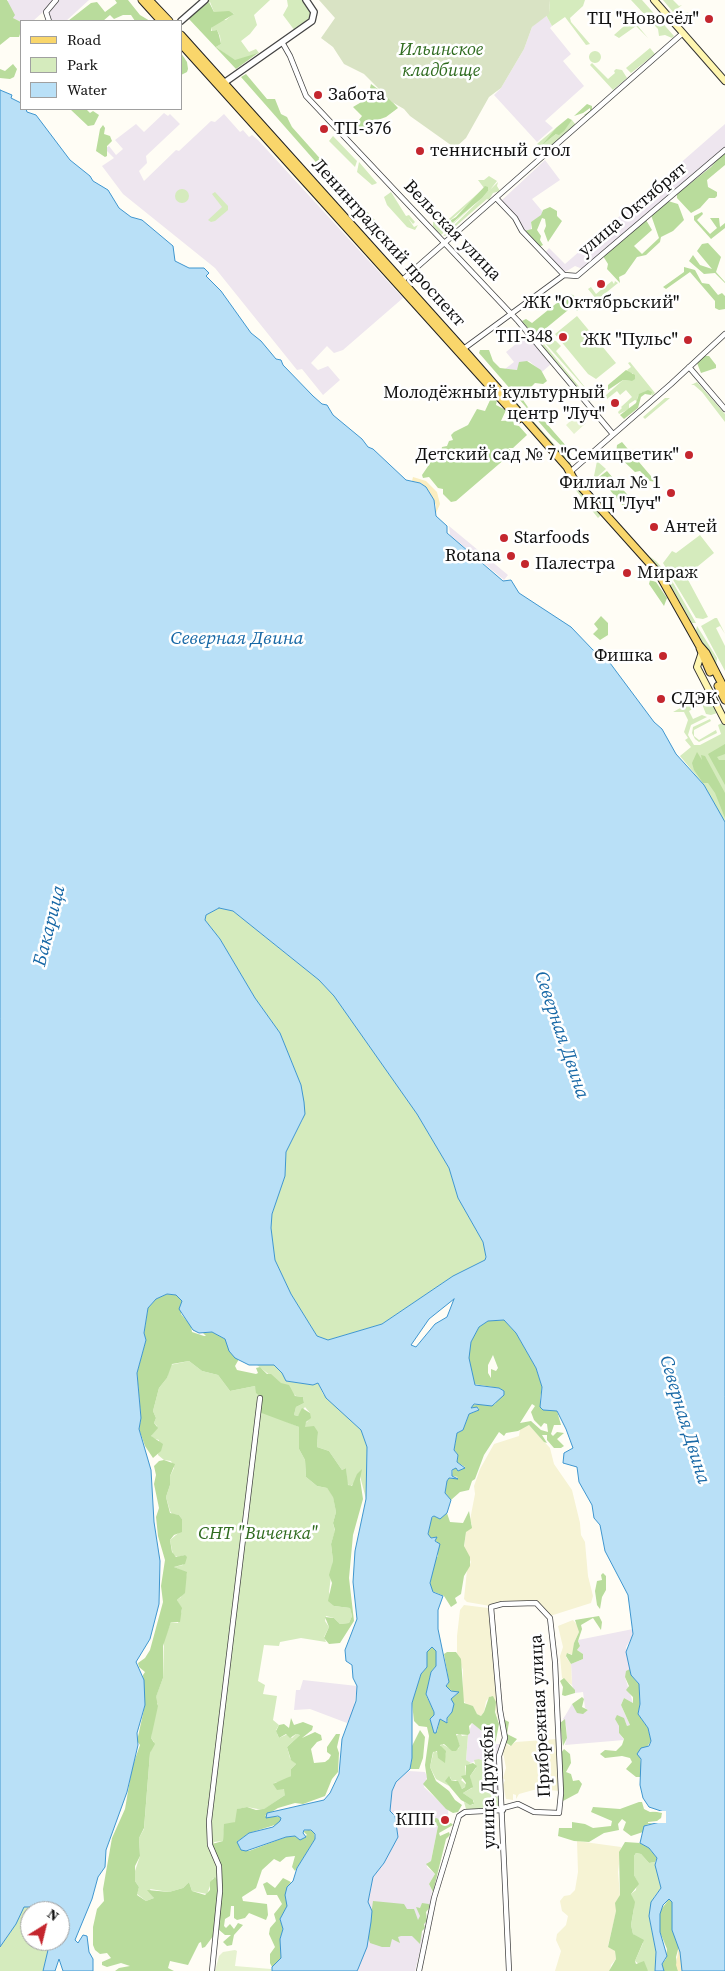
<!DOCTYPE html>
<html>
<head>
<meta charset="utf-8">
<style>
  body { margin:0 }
  #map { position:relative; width:725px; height:1971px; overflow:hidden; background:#fffdf5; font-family:"Source Serif 4",serif }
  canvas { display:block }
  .legend { position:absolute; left:20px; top:20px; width:162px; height:90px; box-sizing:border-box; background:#fff; border:1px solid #a0a0a0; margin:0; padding:6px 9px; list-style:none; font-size:15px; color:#111 }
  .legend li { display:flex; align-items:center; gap:10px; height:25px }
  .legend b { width:25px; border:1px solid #a0a0a0 }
  .north { position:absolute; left:20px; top:1901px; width:50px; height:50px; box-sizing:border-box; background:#fff; border:1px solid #a0a0a0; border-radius:50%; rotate:36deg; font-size:14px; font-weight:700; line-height:20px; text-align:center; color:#111 }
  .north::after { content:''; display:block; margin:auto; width:18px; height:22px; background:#c4262e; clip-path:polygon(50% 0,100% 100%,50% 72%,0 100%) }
</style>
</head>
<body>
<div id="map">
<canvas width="725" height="1971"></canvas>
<ul class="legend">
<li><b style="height:6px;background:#f9d66b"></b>Road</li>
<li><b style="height:14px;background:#d5ebbd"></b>Park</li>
<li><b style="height:14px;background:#b9e0f7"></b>Water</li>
</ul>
<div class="north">N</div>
</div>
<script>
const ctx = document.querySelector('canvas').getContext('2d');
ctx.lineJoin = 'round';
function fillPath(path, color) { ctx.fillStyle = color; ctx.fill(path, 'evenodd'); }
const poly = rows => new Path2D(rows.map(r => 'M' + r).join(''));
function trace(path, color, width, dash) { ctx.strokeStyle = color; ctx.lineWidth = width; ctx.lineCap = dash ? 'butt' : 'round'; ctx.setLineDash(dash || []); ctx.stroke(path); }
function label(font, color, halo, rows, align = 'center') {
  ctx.font = font + ' "Source Serif 4",serif'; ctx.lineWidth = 5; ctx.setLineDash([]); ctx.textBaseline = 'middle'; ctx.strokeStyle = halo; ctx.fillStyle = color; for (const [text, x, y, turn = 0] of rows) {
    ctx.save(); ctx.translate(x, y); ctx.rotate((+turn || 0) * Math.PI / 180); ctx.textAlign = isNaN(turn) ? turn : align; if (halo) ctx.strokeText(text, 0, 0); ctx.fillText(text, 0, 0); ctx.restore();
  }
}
fillPath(poly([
  [9,0,89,0,66,21,52,21,43,12,33,21,21,22,13,18,14,14,6,2],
  [546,15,552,26,550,28,571,54,563,61,584,86,545,121,553,128,537,142,494,95,501,88,524,49,532,27],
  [164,113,168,116,170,114,180,124,146,156,147,163,139,171,144,181,176,150,179,151,211,121,215,122,224,114,240,132,243,130,249,137,252,135,258,140,403,298,343,350,334,353,327,346,311,363,318,370,328,366,340,380,323,395,302,369,297,370,215,268,123,194,102,166,114,158,105,149,109,146,116,155,123,149,115,140,136,124,144,132],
  [725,124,725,151,711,167,585,270,575,266,562,274,544,254,549,248,565,264],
  [545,160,560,180,532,199,542,211,542,215,531,222,531,230,524,231,501,201],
  [527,335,551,364,542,372,529,361,521,363,517,370,505,369,514,362,506,352],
  [449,526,508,575,504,580,450,535],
  [633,1629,632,1637,626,1647,630,1669,625,1677,633,1703,624,1698,621,1705,630,1725,627,1726,625,1721,615,1718,619,1726,619,1733,624,1740,565,1745,567,1736,566,1725,563,1719,565,1716,572,1704,578,1713,584,1713,588,1710,585,1708,583,1692,575,1693,572,1685,571,1664,583,1659,583,1654,577,1650,580,1646,578,1640],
  [303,1680,357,1686,353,1714,347,1723,310,1709,294,1710,296,1690,300,1690],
  [472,1723,481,1729,485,1748,494,1750,496,1744,504,1744,499,1755,501,1796,497,1797,491,1792,491,1768,489,1763,479,1759,471,1763,466,1760,468,1735],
  [409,1771,425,1772,427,1777,424,1787,448,1810,449,1823,444,1825,437,1818,431,1819,430,1823,438,1826,431,1861,427,1863,427,1867,435,1874,429,1884,432,1891,430,1905,426,1912,427,1921,424,1924,425,1928,422,1931,423,1939,415,1971,357,1971,368,1938,371,1908,368,1902,373,1877,384,1863,398,1836,394,1815,390,1811,392,1791,397,1781]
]), '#eee6ef');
fillPath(poly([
  [529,1425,550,1448,554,1464,572,1490,580,1523,581,1535,585,1542,588,1576,593,1596,591,1603,550,1616,537,1603,490,1606,467,1602,464,1599,467,1570,471,1562,464,1548,466,1531,472,1525,470,1520,475,1494,474,1486,480,1469,494,1444,519,1436,520,1429],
  [464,1605,488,1608,491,1612,499,1722,491,1696,486,1701,484,1712,481,1716,477,1714,473,1706,467,1705,463,1700,463,1670,457,1654,457,1636,460,1610],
  [573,1620,578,1626,579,1632,574,1643,573,1655,568,1653,566,1657,571,1664,572,1685,562,1678,560,1656,563,1647,558,1626],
  [557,1739,560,1791,537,1789,519,1794,516,1799,516,1795,513,1794,513,1800,506,1799,503,1785,505,1780,503,1778,506,1768,503,1752,505,1742,509,1746,516,1742],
  [577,1841,621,1847,618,1872,620,1895,608,1946,615,1951,616,1959,611,1965,610,1971,555,1971,561,1951,556,1940,557,1934,566,1925,568,1916,562,1911,560,1901,564,1896,570,1895,575,1890,578,1872]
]), '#f6f3d4');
fillPath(poly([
  [209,0,270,0,254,15,257,25,250,34,241,41,249,52,256,49,259,53,235,61,216,47,221,44,220,36,217,30,212,31,211,28,221,20,226,20,234,13,214,12,210,2,203,5],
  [287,0,303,0,311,14,311,19,295,31,283,15,288,6],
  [550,0,585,0,583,6,570,18,571,22,590,44,586,45,565,17,552,26,546,15,549,13],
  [631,0,642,0,674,36,672,38,665,35,659,36,658,29],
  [663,0,673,0,679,6,682,5,673,12],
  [680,9,685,13,688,12,692,17,690,24,687,26,675,14],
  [632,19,648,38,636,26,619,38,614,35],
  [650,48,655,54,631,73,626,68],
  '589 57a6 6 0 1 1 12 0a6 6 0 1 1-12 0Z',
  [592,63,608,79,615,73,614,71,616,69,622,70,627,78,613,90,590,65],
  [572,120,576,125,546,150,543,150,537,144,557,127,552,136,543,144,556,134,560,134],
  [333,136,355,159,357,161,355,167,329,141],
  [359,162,377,183,375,184,372,185,357,172],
  [489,176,497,181,490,190,441,235,433,227,433,222,435,220,441,226,484,188,478,180,484,180],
  [488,187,488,191,477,202,447,228,444,226],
  [498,182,497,186,500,191,493,193,489,200,487,199,449,232,449,235,443,236],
  '175 196a7 7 0 1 1 14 0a7 7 0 1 1-14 0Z',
  [215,192,228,206,228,210,215,221,211,222,208,220,222,207,212,194],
  [391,192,406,216,409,215,415,222,413,224,408,218,414,227,418,225,415,230,407,227,387,205,384,197],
  [612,281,614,284,615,281,618,283,597,300,588,289,591,287,596,294],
  [577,316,616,363,596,379,588,374,555,334],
  [552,340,556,341,561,346,556,351,592,396,545,343],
  [544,344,591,401,588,400,542,346],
  [630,362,655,393,652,396,651,393,646,391,638,396,637,401,635,400,629,404,629,409,619,414,618,412,622,408,621,407,632,397,626,390,620,395,617,391,607,399,605,396,623,380,632,381,633,373,630,374,627,370,631,367,628,363],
  [697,382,725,414,725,422,702,392,694,385,691,385],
  [500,384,571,463,569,464,499,385],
  [665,398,670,398,645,419,643,417],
  [597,461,606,469,596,478,594,476],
  [572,482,601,515,598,518,570,483],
  [700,535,714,553,686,576,708,617,703,619,696,618,663,563,672,551,676,553],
  [646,554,656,561,668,574,696,623,692,623,666,577],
  [715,618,717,618,725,634,720,626,716,628,725,646,725,671,701,626],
  [697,626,717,658,716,666,696,631],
  [706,694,717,713,711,715,706,714,702,704,689,711,693,719,702,715,707,717,691,725,688,735,694,745,700,745,721,734,718,725,722,723,725,726,725,823,704,785,680,756,691,747,685,740,688,738,684,732,688,720,684,712,673,712],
  [710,719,711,721,694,730,694,736,699,740,716,730,717,733,699,742,695,739,692,733,693,727],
  [219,908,233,911,319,980,334,996,417,1114,449,1168,458,1198,483,1242,486,1251,485,1260,453,1276,382,1324,328,1340,317,1336,291,1294,275,1260,271,1228,272,1214,285,1176,286,1152,303,1119,301,1085,280,1033,255,998,220,939,205,920,206,915],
  [189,1361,202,1371,218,1375,230,1391,255,1386,268,1414,299,1427,299,1449,305,1460,306,1477,317,1486,327,1488,333,1496,336,1512,333,1523,335,1531,331,1544,333,1561,329,1592,334,1606,350,1608,352,1616,349,1623,340,1624,334,1618,326,1616,325,1621,329,1627,324,1637,326,1642,301,1638,280,1642,279,1646,264,1645,258,1681,265,1685,263,1694,277,1696,273,1720,279,1725,276,1730,278,1736,279,1738,288,1734,292,1738,296,1734,300,1735,287,1747,290,1758,296,1764,291,1769,291,1776,283,1781,274,1783,285,1790,285,1795,263,1810,247,1807,238,1809,236,1821,224,1830,223,1841,214,1842,220,1868,217,1880,213,1878,207,1894,192,1891,189,1882,183,1888,169,1892,150,1889,154,1898,146,1901,137,1894,139,1887,135,1881,135,1871,140,1856,139,1838,144,1829,150,1753,154,1742,151,1738,152,1728,158,1704,155,1699,163,1678,164,1640,171,1622,178,1623,182,1610,177,1600,181,1597,187,1573,174,1567,183,1565,185,1555,178,1557,173,1555,170,1540,182,1530,182,1519,179,1515,172,1514,170,1511,166,1497,170,1485,170,1476,174,1468,171,1461,164,1460,158,1455,159,1440,152,1438,151,1436,157,1426,154,1423,156,1418,153,1411,159,1388,167,1378,170,1365],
  [265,1364,274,1365,282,1373,286,1381,313,1385,318,1383,323,1394,361,1430,367,1447,366,1499,360,1476,356,1476,356,1481,350,1487,347,1483,346,1468,342,1470,329,1451,317,1447,318,1432,305,1427,304,1424,308,1421,310,1413,305,1407,298,1416,294,1415,296,1407,304,1403,303,1397,296,1396,257,1365],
  [460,1733,462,1736,468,1735,466,1760,471,1763,465,1766,466,1775,461,1780,467,1785,462,1789,456,1780,452,1781,450,1777,446,1782,449,1786,436,1779,430,1767,434,1750,438,1753,438,1758,444,1759,446,1753,440,1747,442,1744,449,1748,458,1749,460,1746,456,1736],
  [479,1759,489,1763,493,1770,494,1788,491,1792,497,1797,501,1796,501,1807,499,1809,466,1809,464,1802,473,1805,474,1801,463,1793,472,1788,470,1776,476,1768,474,1760],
  [636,1853,641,1854,649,1863,655,1862,661,1888,654,1897,649,1916,656,1952,655,1971,648,1971,635,1961,643,1943,633,1934,631,1925,634,1908,631,1894,636,1890,637,1881,634,1875,634,1856],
  [23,1907,30,1907,32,1911,30,1911,30,1941,39,1941,42,1947,48,1950,43,1971,0,1971,0,1947,16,1924]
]), '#d5ebbd');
fillPath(poly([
  [0,0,7,0,15,15,13,18,21,22,21,31,19,37,10,37,0,45],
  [115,0,128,0,140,15,150,21,135,21,131,15,123,15,114,19,110,15,103,21,68,21,91,3,97,2,105,12,117,3],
  [209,2,214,12,229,11,234,14,211,28,211,31,217,30,219,35,221,44,216,47,235,60,258,53,236,69,188,18],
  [181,53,187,62,188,69,187,72,181,75],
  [13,64,17,69,14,77,10,79,0,78,0,69,5,71],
  [246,74,267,99,275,99,281,114,287,117,292,127,397,245,399,251,396,253,241,77],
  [371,84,386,95,398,108,386,117,372,122,358,135,354,133,354,126,362,116,353,107,363,101,375,98,375,92,370,88],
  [587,104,592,106,592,111,586,116,584,115,590,111,590,108,583,113,574,116],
  [70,109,86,109,90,113,93,111,99,115,94,125,88,126],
  [568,118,572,120,564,131,559,135,556,134,542,145,557,127],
  [103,125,105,128,104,134,110,136,112,141,107,146,107,156,105,157,96,151,100,129],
  [725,151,725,165,707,180,708,187,717,192,717,196,715,198,709,198,700,208,691,213,677,198,677,194,711,167],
  [485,186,488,187,488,191,482,198,446,228,444,226,448,222,456,217],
  [668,201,678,204,684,220,673,231,661,237,660,242,646,255,637,257,625,274,619,277,620,283,607,269,608,264,603,256,629,231,633,231,646,220,652,230,634,246,642,254,659,238,651,215],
  [550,207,557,211,557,216,562,221,548,242,544,231,546,226,545,219,542,218,537,230,541,236,540,240,543,245,539,247,524,231,532,229,531,222,541,215,543,210],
  [702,212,703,214,697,220,710,234,717,228,710,218,719,218,720,227,725,223,725,228,711,239,694,220,694,216],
  [708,243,721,257,716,272,725,282,725,283,715,273,704,274,689,261,693,255,700,265,712,269,697,251,702,244],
  [684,267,695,270,702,283,709,284,718,295,722,293,725,296,725,309,719,310,715,308,715,301,690,272,666,289,663,287,684,272],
  [568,294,573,295,582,307,577,311,573,306,545,329,550,335,545,341,539,341,522,321,526,319,532,323],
  [480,350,489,350,493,361,500,368,517,370,519,362,527,361,541,370,547,381,543,384,535,383,521,397,534,416,538,414,540,416,567,447,574,447,571,455,552,437,479,353],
  [703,356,709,356,716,365,716,368,701,373,697,363],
  [626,370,635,375,635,379,632,381,623,380,608,390,608,385],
  [648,390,652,392,651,395,645,394,641,397,638,408,624,419,620,415,636,403,639,394],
  [491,398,497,400,496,405,506,410,501,421,513,420,514,425,519,426,527,435,513,448,508,448,513,452,456,501,451,502,443,494,443,489,438,488,429,477,423,478,422,475,437,453,441,452,442,447,447,446,449,441,453,440,451,435,454,432,468,425,477,409,485,411],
  [622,442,656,482,650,481,640,471,635,472,616,454,617,445],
  [607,471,632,500,624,507,599,477],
  [650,580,656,582,667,598,664,606,649,584],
  [601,616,608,623,608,635,600,640,593,634,598,629,594,624],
  [725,744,725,754,717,757,719,760,725,760,725,785,708,754],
  [697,752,702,760,701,755,705,756,725,793,725,818,715,793,708,783,703,783,694,770,692,763],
  [167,1294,176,1295,182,1301,181,1314,191,1326,192,1332,204,1336,206,1336,203,1333,212,1332,227,1340,230,1352,239,1359,235,1366,237,1370,256,1374,258,1373,256,1368,260,1367,267,1374,271,1374,281,1383,289,1385,295,1396,303,1397,304,1403,296,1407,294,1415,298,1416,302,1408,310,1413,311,1418,306,1422,305,1427,314,1426,318,1432,317,1447,329,1451,342,1470,346,1468,348,1485,352,1486,357,1474,362,1469,360,1479,363,1499,353,1535,349,1578,354,1621,340,1643,329,1644,324,1638,329,1627,325,1617,334,1618,340,1624,349,1623,352,1616,350,1608,334,1606,328,1601,332,1583,329,1575,333,1561,331,1544,335,1530,333,1523,336,1512,333,1497,327,1488,317,1486,306,1477,305,1460,299,1449,299,1427,259,1412,261,1397,256,1393,255,1386,230,1391,218,1375,202,1371,189,1361,172,1364,167,1378,159,1388,153,1411,156,1418,154,1423,158,1428,151,1436,163,1444,161,1451,153,1458,145,1446,139,1429,141,1418,137,1373,146,1340,144,1333,148,1308,156,1299],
  [504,1320,516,1333,536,1368,542,1387,540,1399,541,1409,557,1411,561,1425,554,1425,551,1434,553,1436,557,1432,564,1433,557,1439,564,1446,561,1448,554,1448,547,1440,547,1435,542,1435,547,1443,544,1442,529,1425,518,1431,506,1433,504,1436,499,1432,484,1455,475,1479,472,1481,469,1490,460,1492,451,1500,445,1493,447,1481,449,1478,454,1479,458,1477,452,1476,453,1469,456,1468,458,1471,465,1467,457,1462,458,1455,454,1450,457,1433,463,1430,469,1414,479,1410,478,1407,471,1408,472,1405,482,1404,491,1406,495,1404,504,1391,499,1388,474,1384,468,1358,471,1342,479,1327,488,1321],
  [493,1355,498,1368,496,1371,491,1369,491,1378,488,1373,488,1365],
  [532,1404,535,1406,531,1412,534,1420,541,1427,544,1423,547,1424,548,1432,541,1430,531,1421,520,1423],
  [164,1460,175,1464,170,1476,170,1485,166,1497,170,1513,179,1515,182,1519,182,1532,174,1535,170,1540,172,1552,176,1557,185,1555,187,1557,185,1564,174,1567,187,1572,185,1593,177,1600,182,1608,180,1622,171,1622,163,1646,163,1678,156,1697,158,1706,151,1738,155,1744,150,1753,144,1828,139,1838,140,1856,135,1866,135,1881,139,1887,137,1895,146,1901,154,1898,147,1890,169,1892,183,1888,189,1882,192,1891,205,1895,210,1890,210,1882,215,1877,217,1880,218,1887,214,1935,205,1947,202,1948,201,1942,199,1943,188,1965,170,1961,168,1968,174,1971,115,1971,119,1968,130,1966,121,1963,107,1967,102,1965,102,1962,111,1958,107,1953,100,1954,95,1950,93,1945,93,1927,97,1909,104,1901,103,1889,112,1838,125,1809,132,1768,140,1745,137,1741,145,1705,143,1675,145,1672,139,1667,138,1663,145,1658,150,1650,163,1602,161,1586,165,1560,158,1536,156,1517,159,1508,154,1484,156,1475,154,1466,159,1461],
  [469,1511,472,1528,466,1532,464,1546,470,1557,470,1566,464,1576,461,1594,455,1598,457,1603,451,1607,444,1596,432,1591,430,1584,435,1560,438,1556,437,1548,440,1545,435,1540,436,1537,431,1538,428,1536,431,1519,434,1516,440,1519,447,1513,450,1522,463,1523],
  [603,1573,606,1576,606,1590,602,1597,600,1609,597,1605,595,1591,597,1581,602,1580,601,1575],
  [599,1616,602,1622,601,1630,593,1618,581,1625,582,1629,578,1641,580,1646,577,1650,583,1654,583,1659,571,1664,566,1656,567,1653,572,1655,574,1643,579,1632,575,1620],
  [432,1646,436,1651,436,1666,431,1672,426,1695,434,1712,434,1715,430,1719,434,1732,437,1732,440,1719,448,1722,447,1719,453,1709,451,1699,457,1694,446,1687,449,1682,444,1654,447,1652,456,1652,461,1659,464,1703,473,1706,477,1714,481,1716,484,1712,489,1697,493,1696,496,1702,495,1712,499,1724,494,1750,485,1748,482,1731,472,1723,469,1726,470,1733,468,1735,456,1734,460,1746,456,1751,452,1751,444,1744,440,1745,446,1751,445,1763,438,1758,437,1751,433,1752,430,1767,436,1781,449,1791,455,1800,462,1805,458,1812,453,1813,446,1809,423,1784,427,1779,425,1765,429,1736,427,1727,419,1726,414,1721,412,1703,421,1674,427,1667,427,1652],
  [630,1669,631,1675,639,1684,640,1704,638,1714,648,1728,651,1741,640,1757,642,1773,640,1777,636,1777,626,1769,632,1762,630,1758,622,1756,605,1758,600,1754,605,1750,616,1751,622,1745,624,1739,619,1733,619,1726,615,1719,617,1715,624,1718,627,1726,630,1725,621,1705,624,1698,633,1703,633,1697,626,1690,629,1686,625,1677,626,1671],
  [564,1678,575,1690,575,1693,565,1696,562,1695,563,1687,560,1681],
  [582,1697,584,1699,582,1707,588,1710,583,1714,577,1713,572,1704],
  [291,1718,294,1725,303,1722,313,1726,312,1730,302,1738,315,1732,321,1735,322,1740,317,1742,311,1749,314,1763,325,1762,329,1759,331,1755,327,1752,327,1747,336,1734,340,1734,337,1747,339,1753,338,1772,332,1779,325,1796,303,1804,295,1803,278,1808,265,1816,280,1817,281,1820,278,1824,249,1833,238,1841,240,1849,249,1851,286,1837,295,1836,300,1840,307,1835,303,1831,309,1830,314,1832,315,1839,295,1871,292,1867,295,1856,286,1857,280,1862,274,1859,262,1870,256,1888,242,1897,243,1901,267,1904,268,1915,266,1920,249,1913,245,1918,237,1920,234,1918,234,1906,231,1906,230,1916,225,1919,224,1926,226,1928,230,1924,234,1929,238,1923,243,1925,234,1935,232,1945,227,1946,223,1942,231,1935,225,1935,218,1929,222,1892,219,1861,212,1844,223,1841,224,1824,235,1822,237,1809,247,1807,256,1810,264,1809,285,1795,284,1789,277,1790,273,1784,291,1776,291,1769,296,1764,291,1760,287,1747,300,1735,296,1734,290,1738,286,1734,279,1738,276,1731,279,1725,284,1724,289,1728],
  [565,1719,567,1738,563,1746,560,1723],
  [505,1720,509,1722,507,1734,517,1739,511,1746,505,1742],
  [420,1730,425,1737,423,1758,419,1769,410,1769,412,1759,411,1748],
  [564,1749,570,1754,571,1763,566,1772,571,1774,573,1781,579,1780,582,1784,578,1793,563,1801,561,1753],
  [473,1763,477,1766,470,1776,473,1787,463,1793,473,1800,474,1804,470,1805,461,1800,445,1781,449,1776,452,1781,458,1781,462,1789,465,1787,466,1783,461,1776,466,1775,466,1765],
  [639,1802,642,1802,644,1809,650,1812,663,1811,662,1821,646,1825,643,1832,631,1836,623,1830,626,1822,622,1819,618,1824,619,1830,604,1833,589,1842,574,1841,558,1836,559,1828,572,1828,572,1822,585,1824,593,1828,611,1826,612,1821,591,1812,593,1807,620,1809],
  [437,1818,444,1825,451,1823,453,1825,439,1833,440,1836,449,1832,450,1835,446,1839,433,1892,429,1884,435,1874,426,1864,431,1861,438,1826,428,1821,431,1819],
  [625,1842,640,1843,649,1848,657,1858,655,1862,649,1863,641,1854,636,1853,634,1856,634,1875,639,1884,631,1894,635,1902,631,1925,633,1934,644,1940,635,1961,636,1964,644,1961,648,1971,609,1971,616,1959,615,1951,608,1947,616,1911,615,1903,620,1895,619,1852],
  [283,1878,291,1882,287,1887,287,1906,280,1919,283,1929,280,1939,281,1958,272,1967,270,1963,270,1954,275,1947,269,1934,270,1928,276,1921,274,1914,282,1904,277,1895,267,1895,263,1884,267,1882,275,1888],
  [669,1899,672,1902,672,1930,679,1946,676,1957,678,1971,664,1971,662,1964,666,1959,667,1949,660,1932,660,1911],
  [373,1901,404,1904,407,1909,414,1909,418,1920,420,1916,416,1907,420,1908,422,1903,429,1904,430,1907,426,1912,427,1921,424,1924,425,1928,422,1931,420,1944,412,1936,401,1936,398,1937,400,1943,392,1939,390,1947,382,1947,370,1943,368,1937]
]), '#b9dc9c');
fillPath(poly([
  [413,477,426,481,437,492,440,504,436,513,436,505,429,491,421,483,412,481],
  [679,1946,682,1958,682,1971,678,1971,676,1965]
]), '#fbeec1');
fillPath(poly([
  [319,0,550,0,549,14,532,27,524,49,501,88,489,97,466,138,455,148,410,116,404,109,392,102,364,74,344,64,333,47,321,38,335,18]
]), '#d9e3c4');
fillPath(poly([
  [578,414,586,423,574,434,566,425],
  [235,1950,237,1951,235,1966,271,1969,272,1971,215,1971,219,1956,223,1952]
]), '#e6f2cf');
const water = poly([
  [0,90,12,95,11,98,21,103,21,109,26,109,27,112,36,115,70,160,90,176,93,181,108,190,119,208,131,217,142,220,173,246,175,261,189,268,204,268,209,273,206,276,221,291,251,333,261,341,276,359,281,360,283,365,313,396,322,404,327,405,333,415,362,439,368,447,373,449,406,480,420,483,426,487,434,500,436,516,447,526,447,533,503,581,511,580,519,593,571,627,593,650,610,663,654,722,662,729,676,754,704,785,725,822,725,1971,682,1971,680,1952,672,1930,672,1902,669,1899,663,1905,660,1914,660,1932,667,1956,662,1964,664,1971,655,1971,656,1952,649,1916,651,1902,661,1888,655,1865,657,1858,649,1848,640,1843,644,1826,660,1822,664,1812,649,1807,643,1798,640,1785,641,1759,637,1754,641,1748,649,1746,651,1741,648,1728,638,1714,640,1704,639,1684,631,1675,626,1652,633,1634,628,1595,605,1551,600,1525,594,1518,592,1505,579,1482,577,1467,563,1463,564,1453,573,1448,566,1429,557,1411,543,1410,540,1407,542,1387,536,1368,516,1333,504,1320,488,1321,479,1327,471,1342,469,1358,475,1385,499,1388,504,1391,504,1395,492,1406,474,1404,471,1408,477,1407,479,1410,469,1414,463,1430,457,1433,454,1450,458,1455,457,1462,465,1468,458,1471,456,1468,452,1470,452,1476,458,1479,449,1478,447,1481,445,1493,451,1500,447,1513,440,1519,434,1516,432,1517,428,1534,431,1538,437,1537,435,1541,440,1544,430,1583,433,1592,443,1596,438,1610,438,1629,449,1682,446,1686,451,1691,459,1692,451,1699,454,1704,452,1712,447,1718,447,1723,440,1719,436,1733,434,1733,430,1719,434,1715,434,1712,426,1694,431,1672,436,1666,436,1651,432,1647,427,1652,427,1667,421,1674,412,1703,412,1758,410,1769,396,1782,392,1791,390,1811,395,1816,398,1837,384,1863,373,1877,368,1902,372,1911,371,1922,367,1947,358,1969,357,1971,272,1971,272,1967,281,1958,280,1939,283,1929,280,1919,287,1906,285,1895,287,1887,293,1881,297,1868,315,1839,315,1834,311,1830,304,1830,303,1833,306,1837,300,1840,295,1836,286,1837,246,1851,241,1850,237,1842,249,1833,273,1827,280,1821,281,1818,278,1816,266,1818,267,1813,324,1800,330,1793,339,1774,342,1739,356,1701,357,1686,353,1678,352,1665,346,1661,345,1650,357,1619,353,1582,355,1551,366,1499,367,1447,361,1430,326,1398,318,1383,313,1385,286,1381,282,1373,274,1365,249,1365,235,1358,229,1351,225,1339,212,1332,199,1333,193,1330,179,1309,182,1301,176,1295,167,1294,156,1299,148,1308,144,1333,146,1340,137,1373,141,1418,139,1429,151,1470,154,1522,160,1561,159,1604,150,1639,136,1662,144,1680,145,1705,137,1733,138,1745,127,1792,106,1850,105,1867,98,1877,92,1899,75,1940,78,1943,83,1935,87,1936,89,1952,93,1959,93,1971,63,1971,59,1959,55,1971,43,1971,48,1950,42,1947,39,1941,60,1941,60,1911,32,1911,30,1907,24,1907,16,1924,0,1947,0,90],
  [219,908,233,911,319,980,334,996,417,1114,449,1168,458,1198,483,1242,486,1257,485,1260,453,1276,382,1324,328,1340,317,1336,291,1294,275,1260,271,1228,272,1214,285,1176,286,1152,305,1114,304,1102,301,1085,280,1033,255,998,220,939,205,920,206,915,219,908],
  [454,1299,447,1317,435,1324,416,1347,411,1345,429,1319,454,1299]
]);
fillPath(water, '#b9e0f7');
trace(water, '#3f96cf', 1);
fillPath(poly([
  [652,1811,666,1811,666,1823,648,1823,648,1822,657,1821,661,1818,662,1813]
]), '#fffdf5');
const minor = poly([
  [49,21,46,12,56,0],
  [282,42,290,56,306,96,518,321,612,433],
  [496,198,515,218,522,231,564,275],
  [400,282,683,33],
  [462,350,564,275,577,276,725,150],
  [689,367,725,409],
  [569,473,671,384,725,334],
  [503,1808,518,1804,534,1812,559,1813,561,1793,555,1662,550,1618,536,1603,502,1604,491,1607,500,1710,505,1738,499,1756,509,1971],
  [212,1971,220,1891,219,1866,210,1845,209,1821,260,1398],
  [419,1971,434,1898,459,1816,465,1812,503,1810]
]);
const tertiary = poly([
  [181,21,205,0],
  [221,85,312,21,314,12,306,0]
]);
const secondary = poly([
  [654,0,725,81],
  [701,655,697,667,725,721]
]);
const primary = poly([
  [142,0,161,21],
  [149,0,169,21],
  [181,35,464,350,567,467,573,478,659,574,699,645,706,653,725,690],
  [181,44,519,419],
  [700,648,710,672],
  [718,686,725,700]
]);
trace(minor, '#444', 6);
trace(tertiary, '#444', 8);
trace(secondary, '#333', 8);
trace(primary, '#222', 9);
trace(minor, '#fff', 4.5);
trace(tertiary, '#fff', 5.5);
trace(secondary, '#fff6b0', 6);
trace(primary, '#f9d66b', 7);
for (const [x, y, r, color] of [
  [709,19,5,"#c4262e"],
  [318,95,5,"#c4262e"],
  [324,129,5,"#c4262e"],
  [420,151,5,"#c4262e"],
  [601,284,5,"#c4262e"],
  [563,337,5,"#c4262e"],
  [688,340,5,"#c4262e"],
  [615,403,5,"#c4262e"],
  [689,455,5,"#c4262e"],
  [671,493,5,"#c4262e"],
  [654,527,5,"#c4262e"],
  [504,538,5,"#c4262e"],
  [511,556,5,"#c4262e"],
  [525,564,5,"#c4262e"],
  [627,573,5,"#c4262e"],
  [663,656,5,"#c4262e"],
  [661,699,5,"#c4262e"],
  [445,1820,5,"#c4262e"]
]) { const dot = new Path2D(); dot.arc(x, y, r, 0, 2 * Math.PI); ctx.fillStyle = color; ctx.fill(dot); trace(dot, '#fff', 2); }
label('18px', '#111', '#fff', [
  ["ТЦ \"Новосёл\"",699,19],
  ["Забота",328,95,"left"],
  ["ТП-376",334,129,"left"],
  ["теннисный стол",430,151,"left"],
  ["ЖК \"Октябрьский\"",601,303,"center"],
  ["ТП-348",553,337],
  ["ЖК \"Пульс\"",678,340],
  ["Молодёжный культурный",605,393],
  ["центр \"Луч\"",605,414],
  ["Детский сад № 7 \"Семицветик\"",679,455],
  ["Филиал № 1",661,483],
  ["МКЦ \"Луч\"",661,504],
  ["Антей",664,527,"left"],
  ["Starfoods",514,538,"left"],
  ["Rotana",501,556],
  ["Палестра",535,564,"left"],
  ["Мираж",637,573,"left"],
  ["Фишка",653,656],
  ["СДЭК",671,699,"left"],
  ["КПП",435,1820]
], 'right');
label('italic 18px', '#2f6b1f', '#fff', [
  ["Ильинское",441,50],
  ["кладбище",441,71],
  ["СНТ \"Виченка\"",258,1534]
]);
label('18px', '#111', '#fff', [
  ["улица Октябрят",633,210,-40],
  ["Вельская улица",452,231,46],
  ["Ленинградский проспект",388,243,48],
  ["Прибрежная улица",541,1716,-93],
  ["улица Дружбы",489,1787,-91]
]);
label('italic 19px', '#1768a6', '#fff', [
  ["Северная Двина",237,639],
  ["Бакарица",50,926,-76],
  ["Северная Двина",561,1035,71],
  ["Северная Двина",684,1420,73]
]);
</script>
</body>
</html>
